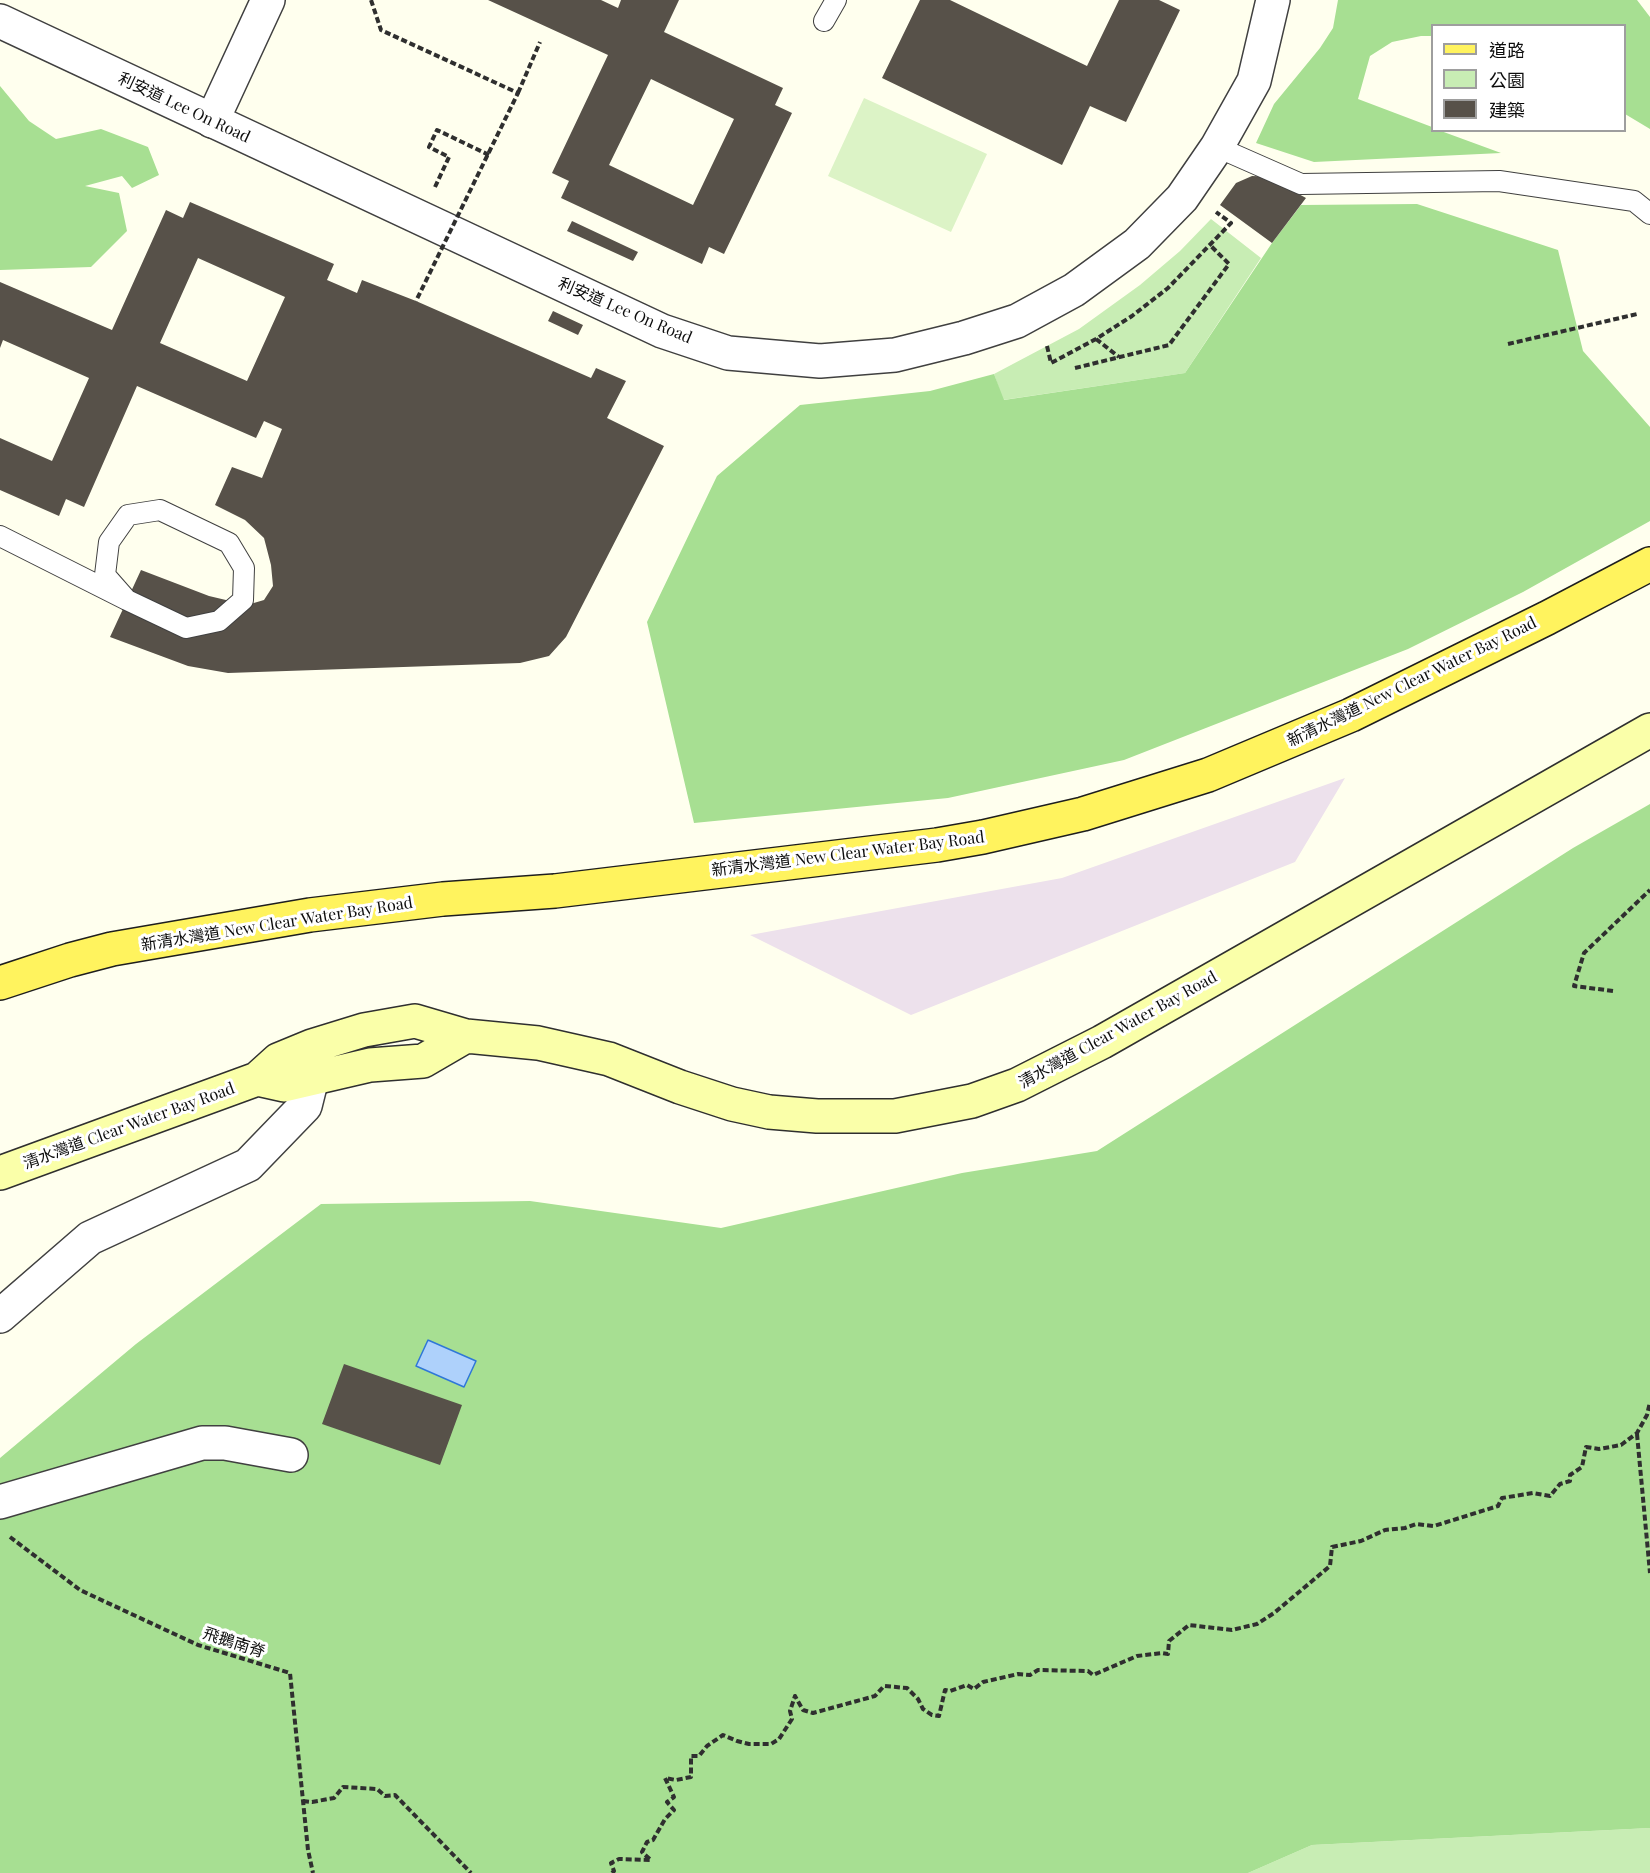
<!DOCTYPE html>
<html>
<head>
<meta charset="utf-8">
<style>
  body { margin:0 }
  #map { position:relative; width:1650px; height:1873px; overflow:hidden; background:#ffe; font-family:"Playfair Display","Noto Sans TC",serif }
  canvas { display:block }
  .legend { position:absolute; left:1431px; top:24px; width:195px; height:108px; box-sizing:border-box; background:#fff; border:2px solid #9e9e9e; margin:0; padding:8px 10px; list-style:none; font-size:18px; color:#0d0d0d }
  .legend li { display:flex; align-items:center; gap:12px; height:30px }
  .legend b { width:30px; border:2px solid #9e9e9e }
</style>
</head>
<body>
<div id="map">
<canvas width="1650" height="1873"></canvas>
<ul class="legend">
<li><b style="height:8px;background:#fff35e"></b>道路</li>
<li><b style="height:16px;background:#c8edb4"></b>公園</li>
<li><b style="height:16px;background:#575149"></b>建築</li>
</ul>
</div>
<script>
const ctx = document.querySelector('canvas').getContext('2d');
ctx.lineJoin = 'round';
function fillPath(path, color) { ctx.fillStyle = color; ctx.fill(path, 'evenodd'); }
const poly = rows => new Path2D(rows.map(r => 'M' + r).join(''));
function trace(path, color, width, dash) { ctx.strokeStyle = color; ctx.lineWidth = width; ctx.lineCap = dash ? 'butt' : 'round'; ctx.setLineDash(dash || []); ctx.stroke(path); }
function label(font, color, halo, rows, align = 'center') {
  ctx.font = font + ' "Playfair Display","Noto Sans TC",serif'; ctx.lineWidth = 6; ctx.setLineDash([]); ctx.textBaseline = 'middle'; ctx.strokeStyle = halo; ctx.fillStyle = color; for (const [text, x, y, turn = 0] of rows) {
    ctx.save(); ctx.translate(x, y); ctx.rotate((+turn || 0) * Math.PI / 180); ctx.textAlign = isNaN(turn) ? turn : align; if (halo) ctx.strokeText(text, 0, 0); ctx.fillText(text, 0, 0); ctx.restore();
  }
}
fillPath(poly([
  [1345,778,1295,862,911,1015,750,935,1062,878]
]), '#ede1ec');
fillPath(poly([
  [1211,219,1261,258,1185,373,1003,400,994,374,1079,329,1140,285,1180,251],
  [1650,1828,1650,1873,1248,1873,1312,1845]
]), '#c8edb4');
fillPath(poly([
  [1338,0,1637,0,1650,17,1650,129,1625,114,1624,26,1432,26,1432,36,1421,36,1392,42,1370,56,1358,99,1432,127,1432,130,1441,131,1501,153,1314,162,1256,143,1274,104,1320,48,1333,28],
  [0,86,29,121,56,139,101,129,148,147,159,175,132,188,122,176,85,186,119,193,127,231,91,267,0,270],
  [1417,204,1558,250,1583,351,1650,427,1650,521,1523,592,1408,649,1124,760,948,798,694,823,647,622,717,476,800,405,930,391,994,374,1004,400,1185,373,1272,243,1301,205],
  [1650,804,1650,1828,1312,1845,1248,1873,0,1873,0,1458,136,1344,321,1204,530,1201,721,1228,962,1173,1097,1151,1573,848]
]), '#a7df92');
fillPath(poly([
  [864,98,987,154,951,232,828,176]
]), '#dcf3c6');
const water = poly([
  [428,1340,476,1361,464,1387,416,1366,428,1340]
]);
fillPath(water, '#aed1fb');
trace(water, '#2f77d8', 1.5);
fillPath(poly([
  [488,0,601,0,618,8,621,0,679,0,664,32,783,88,775,105,792,113,724,254,709,247,702,264,561,198,569,181,552,173,608,55],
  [651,79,734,119,693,205,609,165],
  [920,0,950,0,1087,66,1119,0,1159,0,1180,10,1126,122,1090,106,1062,165,882,78],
  [1252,176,1277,177,1284,186,1306,198,1272,243,1220,205,1236,183],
  [190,202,334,264,327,280,357,293,362,280,416,301,591,378,596,368,626,381,607,418,664,446,566,637,549,656,520,663,228,673,188,666,110,637,141,570,209,596,247,605,264,600,273,586,271,565,264,538,245,520,215,505,232,467,262,478,282,429,264,421,256,438,137,386,84,507,66,499,59,516,0,490,0,438,52,461,89,378,3,340,0,348,0,282,112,330,166,210,183,218],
  [198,258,285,297,247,381,160,343],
  [572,221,638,252,633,261,567,231],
  [553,311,583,325,578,335,548,321],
  [344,1364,462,1405,440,1465,322,1424]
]), '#575149');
const service = poly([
  [824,21,836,0],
  [1217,147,1301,184,1499,181,1634,201,1650,214],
  [0,536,127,600,186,628,219,621,243,600,244,568,229,543,160,510,128,515,109,542,105,575,127,600]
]);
const minor = poly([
  [212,121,268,0],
  [0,1316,90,1238,248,1165,305,1106,312,1078,312,1052],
  [0,1502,202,1443,225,1443,291,1455]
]);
const tertiary = poly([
  [0,21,662,331,728,353,820,361,895,355,964,338,1017,321,1074,290,1137,244,1182,198,1217,147,1254,81,1273,0]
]);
const secondary = poly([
  [257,1079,284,1085,370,1065,423,1061,466,1036],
  [0,1173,257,1079,278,1060,312,1046,364,1030,415,1021,466,1036,538,1043,609,1059,680,1087,732,1104,769,1112,817,1116,895,1116,972,1101,1017,1085,1102,1042,1650,730]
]);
const primary = poly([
  [0,983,70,960,112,949,310,915,443,899,555,891,937,845,983,837,1083,814,1208,775,1351,715,1547,618,1650,564]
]);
trace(service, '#404040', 22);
trace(minor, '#404040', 36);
trace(tertiary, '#404040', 36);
trace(secondary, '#2f2f2f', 36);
trace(primary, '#1e1e1e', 36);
trace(poly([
  [518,93,540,42],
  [435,187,449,157,429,147,437,130,489,155],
  [1096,339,1119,357],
  [1508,344,1637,314],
  [1047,346,1051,363,1096,339,1132,316,1168,288,1231,223,1216,212],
  [1075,368,1169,345,1229,264,1211,246],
  [1613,991,1574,986,1584,953,1650,890],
  [1637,1434,1650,1573],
  [10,1537,80,1590,198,1645,290,1673,308,1850,313,1873],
  [303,1801,312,1802,334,1798,343,1787,377,1789,385,1796,395,1795,471,1873],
  [612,1873,614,1871,611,1863,619,1859,651,1860,642,1852,647,1842,653,1840,665,1819,674,1810,667,1802,674,1797,665,1778,676,1780,691,1777,691,1756,699,1756,707,1746,723,1735,737,1741,749,1744,771,1744,779,1739,792,1719,790,1711,795,1696,803,1710,813,1713,875,1696,884,1686,907,1688,918,1699,923,1709,932,1715,939,1716,945,1690,950,1691,967,1685,974,1689,983,1682,1018,1674,1030,1675,1038,1670,1088,1671,1093,1675,1137,1656,1162,1653,1168,1654,1169,1641,1189,1625,1232,1630,1257,1624,1274,1613,1330,1566,1332,1547,1361,1541,1385,1530,1405,1528,1416,1524,1434,1526,1498,1506,1502,1498,1533,1493,1550,1496,1560,1484,1570,1481,1570,1475,1582,1467,1586,1447,1599,1449,1621,1445,1637,1433,1647,1415,1650,1402]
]), '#2f2f2f', 4, [6, 3]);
trace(service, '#fff', 20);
trace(minor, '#fff', 33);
trace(tertiary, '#fff', 33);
trace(secondary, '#faffa9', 33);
trace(primary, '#fff35e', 33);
trace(poly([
  [371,0,381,30,518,93,416,301]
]), '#2f2f2f', 4, [6, 3]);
label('16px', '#0d0d0d', '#fff', [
  ["利安道 Lee On Road",184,108,25],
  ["利安道 Lee On Road",625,311,23],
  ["新清水灣道 New Clear Water Bay Road",1412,682,-26],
  ["新清水灣道 New Clear Water Bay Road",848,854,-7],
  ["新清水灣道 New Clear Water Bay Road",277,924,-9],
  ["清水灣道 Clear Water Bay Road",1118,1030,-29],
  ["清水灣道 Clear Water Bay Road",129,1126,-20],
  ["飛鵝南脊",234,1643,18]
]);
</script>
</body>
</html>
